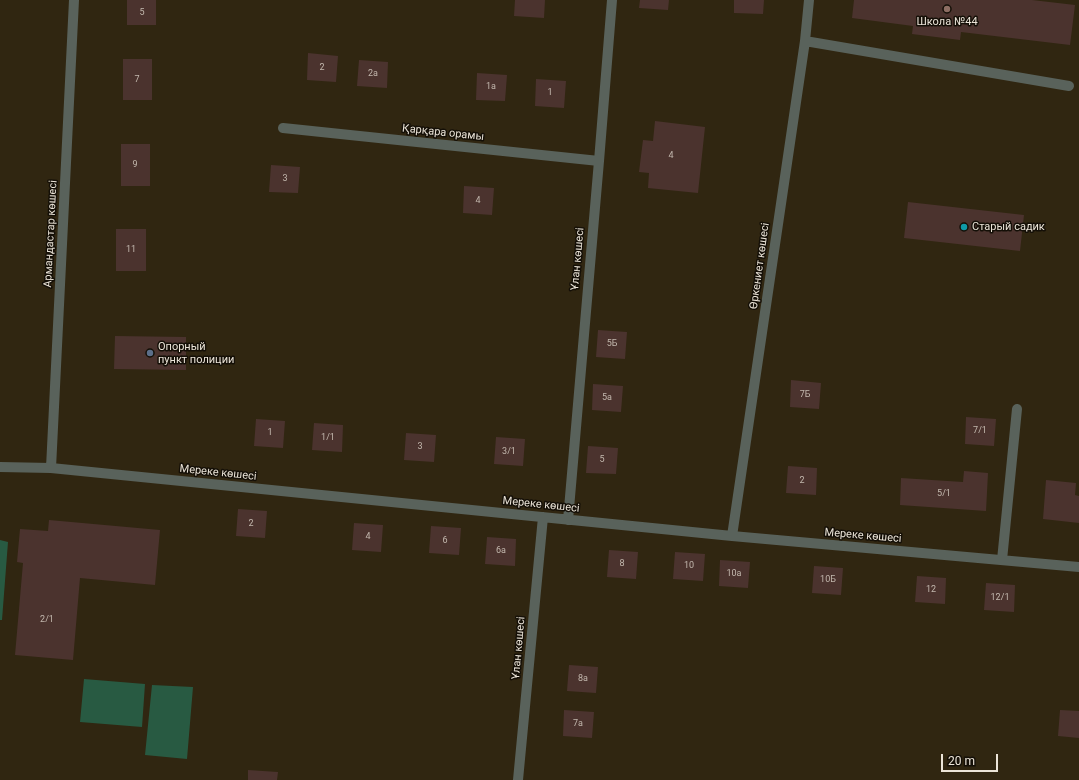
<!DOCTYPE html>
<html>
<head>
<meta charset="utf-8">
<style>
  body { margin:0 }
  #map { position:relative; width:1079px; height:780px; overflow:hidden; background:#302611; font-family:Roboto,sans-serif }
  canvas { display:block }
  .scale { position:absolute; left:941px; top:754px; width:57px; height:18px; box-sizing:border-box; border:2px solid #ebe4d8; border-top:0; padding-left:5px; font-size:12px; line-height:14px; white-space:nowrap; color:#ebe4d8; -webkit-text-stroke:3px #140f07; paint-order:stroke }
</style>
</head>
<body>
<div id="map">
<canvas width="1079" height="780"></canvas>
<div class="scale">20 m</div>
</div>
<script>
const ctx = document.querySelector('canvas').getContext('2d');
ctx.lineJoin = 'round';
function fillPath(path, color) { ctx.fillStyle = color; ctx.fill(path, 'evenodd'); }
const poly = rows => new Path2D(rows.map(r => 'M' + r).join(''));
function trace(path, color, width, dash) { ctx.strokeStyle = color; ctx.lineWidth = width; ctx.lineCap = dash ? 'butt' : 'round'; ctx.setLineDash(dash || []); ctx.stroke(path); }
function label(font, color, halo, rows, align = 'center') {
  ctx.font = font + ' Roboto,sans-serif'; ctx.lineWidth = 3; ctx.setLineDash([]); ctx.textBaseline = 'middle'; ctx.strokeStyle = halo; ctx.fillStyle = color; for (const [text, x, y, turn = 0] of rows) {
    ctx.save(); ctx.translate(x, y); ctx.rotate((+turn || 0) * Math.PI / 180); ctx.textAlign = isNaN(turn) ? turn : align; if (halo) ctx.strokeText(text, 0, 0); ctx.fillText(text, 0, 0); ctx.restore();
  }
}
fillPath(poly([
  [0,540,8,542,2,620,0,620],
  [84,679,145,684,142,727,80,722],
  [152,685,193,687,187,759,145,755]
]), '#285a42');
fillPath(poly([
  [127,0,156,0,156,25,127,25],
  [515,0,545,0,544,18,514,16],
  [640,0,669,0,668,10,639,8],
  [734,0,764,0,763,14,734,13],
  [854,0,1032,0,1075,5,1070,45,961,32,960,40,912,34,913,26,852,18],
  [308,53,338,56,336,82,307,80],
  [123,59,152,59,152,100,123,100],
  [359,60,388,62,387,88,357,86],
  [477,73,507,75,505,101,476,100],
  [536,79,566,81,564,108,535,106],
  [655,121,705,127,698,193,648,188,649,173,639,172,643,140,653,141],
  [121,144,150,144,150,186,121,186],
  [271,165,300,167,298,193,269,192],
  [464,186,494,188,492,215,463,213],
  [908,202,1024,215,1020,251,904,238],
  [116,229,146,229,146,271,116,271],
  [598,330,627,332,625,359,596,357],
  [115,336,186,337,186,370,114,369],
  [791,380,821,383,819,409,790,407],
  [593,384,623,386,621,412,592,410],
  [966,417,996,419,994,446,965,444],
  [256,419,285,421,283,448,254,446],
  [314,423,343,425,342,452,312,450],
  [406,433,436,435,434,462,404,460],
  [496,437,525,439,523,466,494,464],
  [588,446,618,448,616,474,586,473],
  [788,466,817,468,816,495,786,493],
  [964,471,988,473,986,511,900,505,901,478,963,482],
  [1046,480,1076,483,1075,495,1079,496,1079,523,1043,519],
  [238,509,267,511,265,538,236,536],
  [49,520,160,530,155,585,80,578,73,660,15,655,23,563,17,562,20,529,48,531],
  [354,523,383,525,381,552,352,550],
  [431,526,461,528,459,555,429,553],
  [487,537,516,539,515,566,485,564],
  [609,550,638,552,636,579,607,577],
  [675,552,705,554,703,581,673,579],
  [720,560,750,562,748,588,719,586],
  [814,566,843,568,841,595,812,593],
  [917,576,946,578,945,604,915,602],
  [986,583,1015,585,1014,612,984,610],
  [569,665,598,667,596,693,567,691],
  [564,710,594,712,592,738,563,736],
  [1060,710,1079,711,1079,738,1058,736],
  [248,770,278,772,277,780,248,780]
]), '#4b332e');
trace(poly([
  [805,41,1069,86],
  [283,128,599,161],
  [0,467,51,468,732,536,1079,567],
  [51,468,74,0],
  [568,520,599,161,612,0],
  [732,536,805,41,809,0],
  [1002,560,1017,409],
  [518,780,543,517]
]), '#59625b', 10);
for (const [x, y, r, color] of [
  [947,9,4,"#8d6e63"],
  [964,227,4,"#0f9aa8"],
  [150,353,4,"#5c6f8a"]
]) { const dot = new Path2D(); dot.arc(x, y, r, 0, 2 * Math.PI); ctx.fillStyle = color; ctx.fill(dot); trace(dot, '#140f07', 1.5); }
label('9px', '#c3b8ae', null, [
  ["5",142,13],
  ["2",322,68],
  ["2а",373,74],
  ["7",137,80],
  ["1а",491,87],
  ["1",550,93],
  ["4",671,156],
  ["9",135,165],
  ["3",285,179],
  ["4",478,201],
  ["11",131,250],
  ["5Б",612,344],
  ["7Б",805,395],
  ["5а",607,398],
  ["7/1",980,431],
  ["1",270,433],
  ["1/1",328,438],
  ["3",420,447],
  ["3/1",509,452],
  ["5",602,460],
  ["2",802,481],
  ["5/1",944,494],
  ["2",251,524],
  ["4",368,537],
  ["6",445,541],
  ["6а",501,551],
  ["8",622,564],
  ["10",689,566],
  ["10а",734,574],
  ["10Б",828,580],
  ["12",931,590],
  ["12/1",1000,598],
  ["2/1",47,620],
  ["8а",583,679],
  ["7а",578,724]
]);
label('11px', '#ebe4d8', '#140f07', [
  ["Школа №44",947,22,"center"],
  ["Старый садик",972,227],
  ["Опорный",158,347],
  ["пункт полиции",158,360]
], 'left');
label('11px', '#ebe4d8', '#140f07', [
  ["Қарқара орамы",443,133,6],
  ["Армандастар көшесі",51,234,-87],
  ["Ұлан көшесі",578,259,-85],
  ["Өркениет көшесі",760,266,-82],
  ["Мереке көшесі",218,473,6],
  ["Мереке көшесі",541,505,6],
  ["Мереке көшесі",863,536,5],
  ["Ұлан көшесі",519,648,-85]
]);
</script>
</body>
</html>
